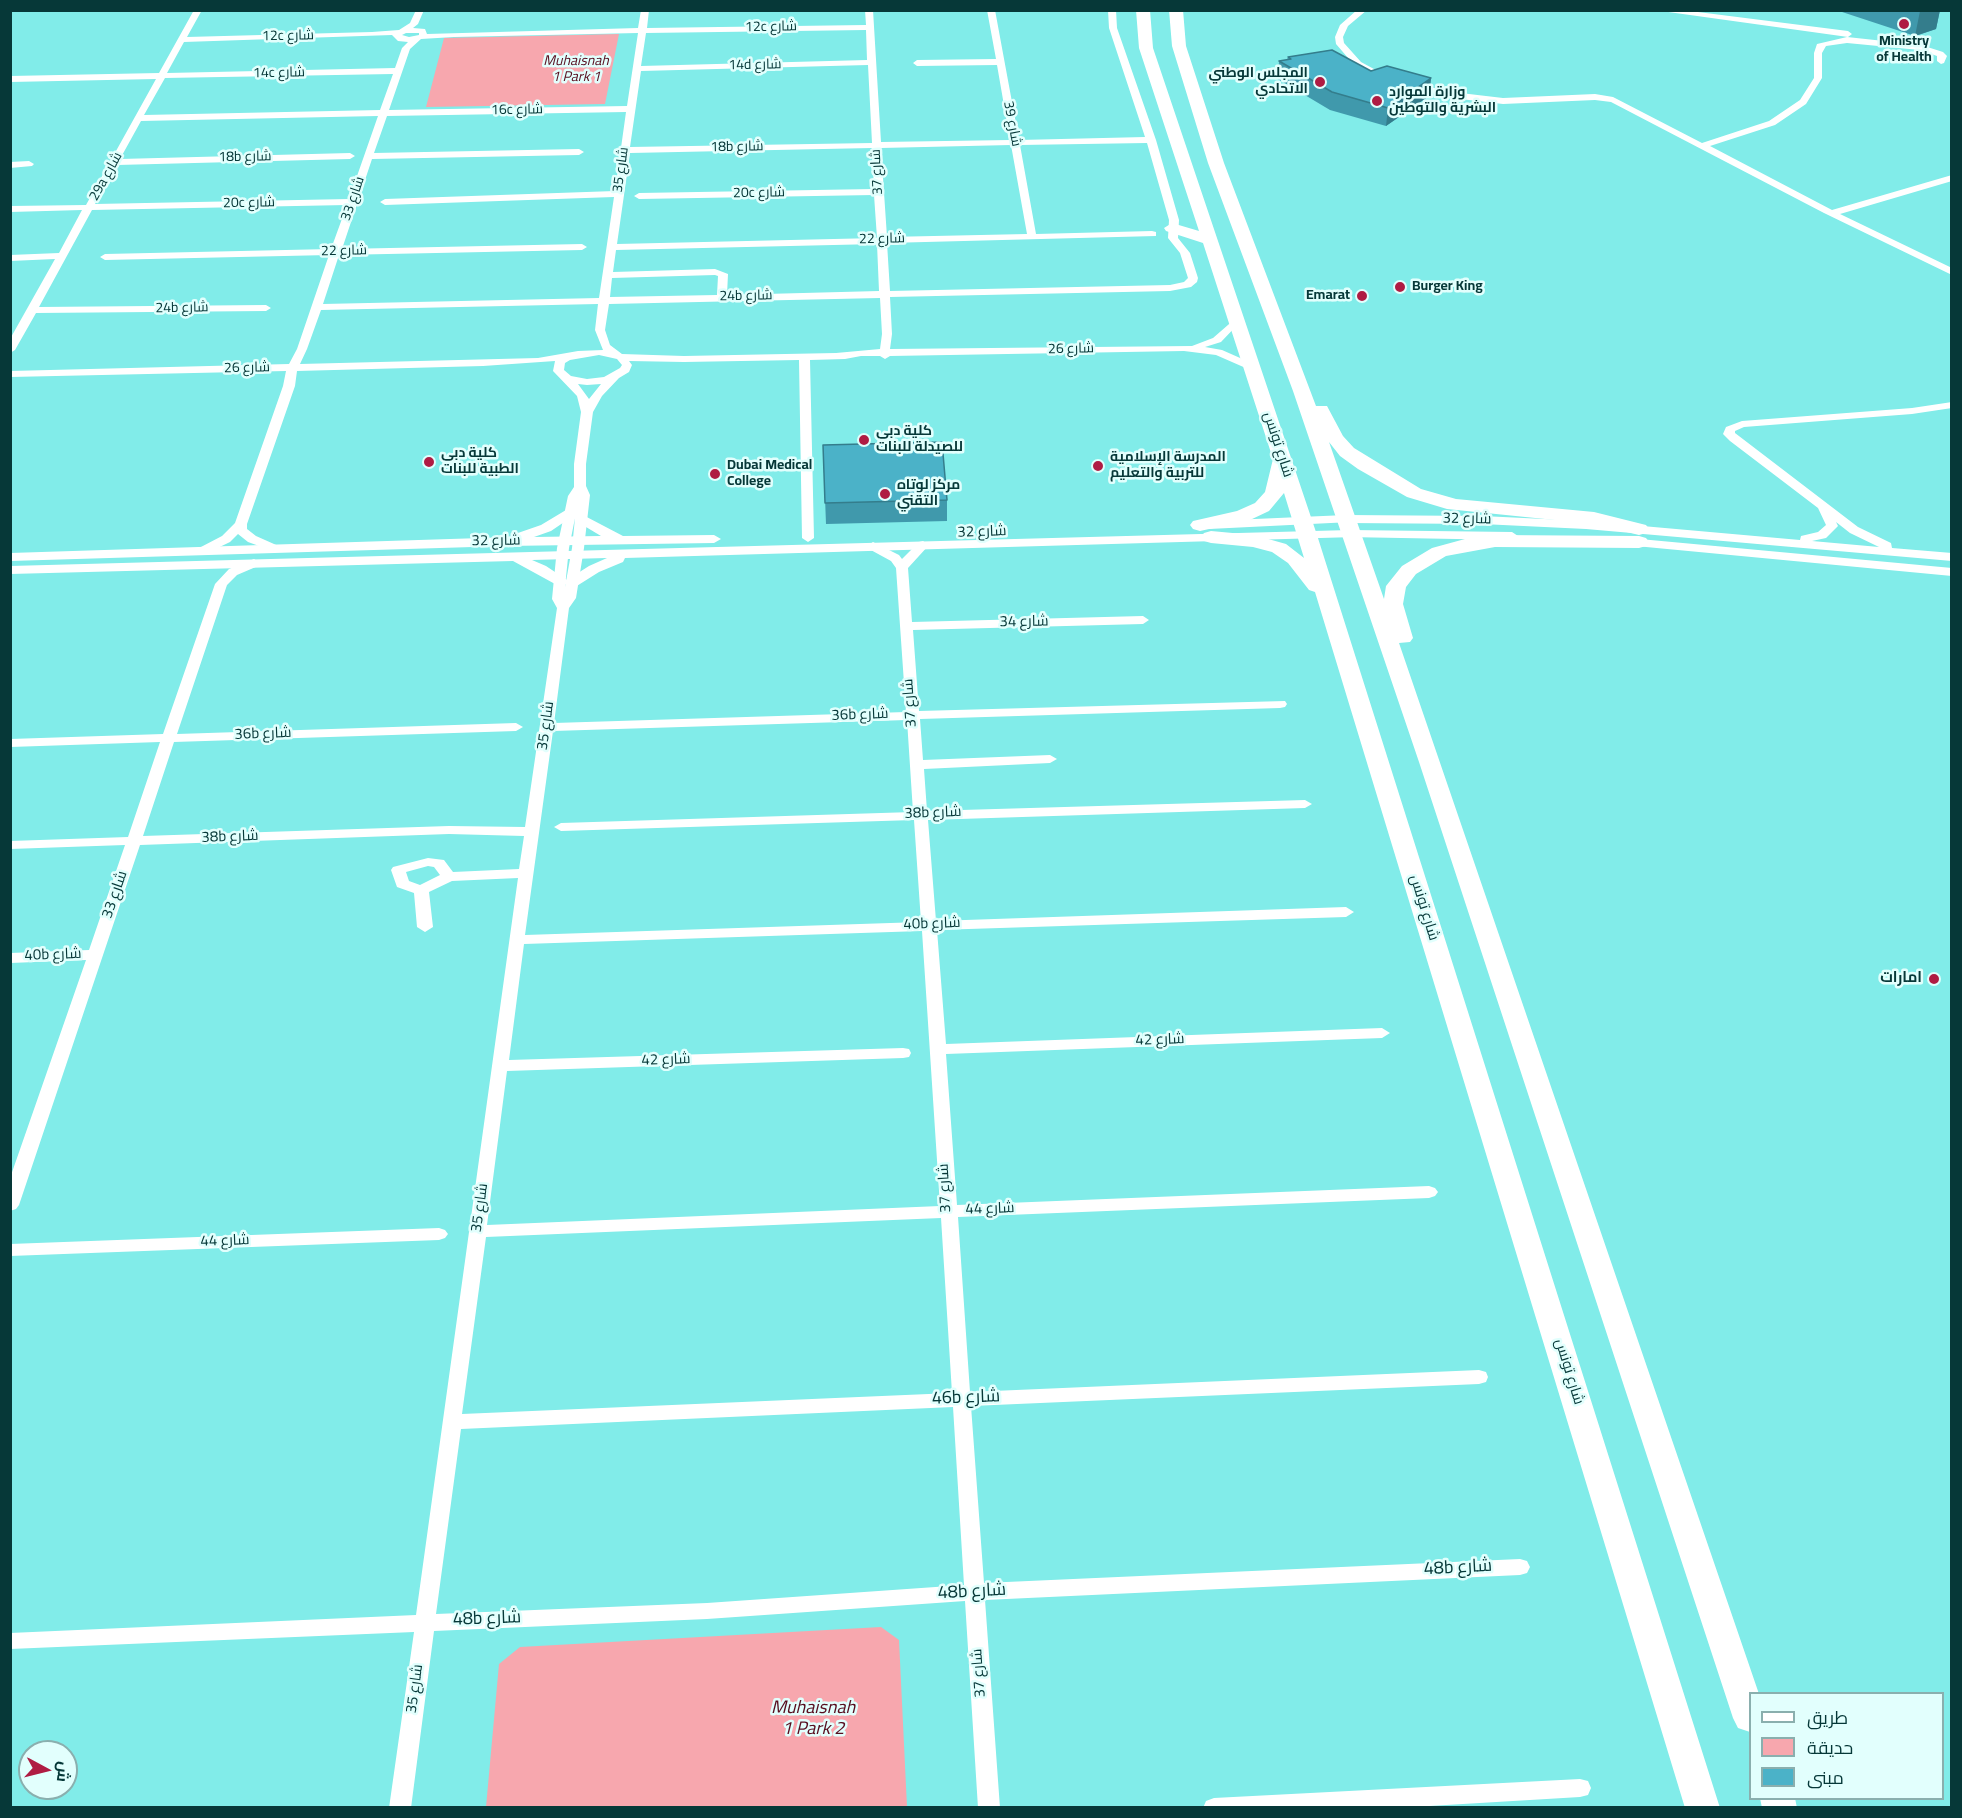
<!DOCTYPE html>
<html>
<head>
<meta charset="utf-8">
<style>
  body { margin:0 }
  #map { position:relative; width:1962px; height:1818px; overflow:hidden; background:#81ece9; font-family:Georgia,Cairo,serif }
  canvas { display:block }
  .frame { position:absolute; inset:0; border:12px solid #063838; pointer-events:none }
  .legend { position:absolute; left:1749px; top:1692px; width:195px; height:108px; box-sizing:border-box; background:#e2fffd; border:2px solid #8aafae; margin:0; padding:8px 10px; list-style:none; font-size:18px; color:#063838 }
  .legend li { display:flex; align-items:center; gap:12px; height:30px }
  .legend b { width:30px; border:2px solid #8aafae }
  .north { position:absolute; left:18px; top:1740px; width:60px; height:60px; box-sizing:border-box; background:#e2fffd; border:2px solid #8aafae; border-radius:50%; rotate:97deg; font-size:16px; font-weight:700; line-height:24px; text-align:center; color:#063838 }
  .north::after { content:''; display:block; margin:auto; width:21px; height:27px; background:#af1c43; clip-path:polygon(50% 0,100% 100%,50% 72%,0 100%) }
</style>
</head>
<body>
<div id="map">
<canvas width="1962" height="1818"></canvas>
<div class="frame"></div>
<ul class="legend">
<li><b style="height:8px;background:#fff"></b>طريق</li>
<li><b style="height:16px;background:#f7a7ae"></b>حديقة</li>
<li><b style="height:16px;background:#4bb2c8"></b>مبنى</li>
</ul>
<div class="north">ش</div>
</div>
<script>
const ctx = document.querySelector('canvas').getContext('2d');
ctx.lineJoin = 'round';
function fillPath(path, color) { ctx.fillStyle = color; ctx.fill(path, 'evenodd'); }
const poly = rows => new Path2D(rows.map(r => 'M' + r).join(''));
function trace(path, color, width, dash) { ctx.strokeStyle = color; ctx.lineWidth = width; ctx.lineCap = dash ? 'butt' : 'round'; ctx.setLineDash(dash || []); ctx.stroke(path); }
function label(font, color, halo, rows, align = 'center') {
  ctx.font = font + ' Georgia,Cairo,serif'; ctx.lineWidth = 5; ctx.setLineDash([]); ctx.textBaseline = 'middle'; ctx.strokeStyle = halo; ctx.fillStyle = color; for (const [text, x, y, turn = 0] of rows) {
    ctx.save(); ctx.translate(x, y); ctx.rotate((+turn || 0) * Math.PI / 180); ctx.textAlign = isNaN(turn) ? turn : align; if (halo) ctx.strokeText(text, 0, 0); ctx.fillText(text, 0, 0); ctx.restore();
  }
}
fillPath(poly([
  [619,34,605,104,426,107,444,38],
  [881,1627,899,1640,907,1807,486,1807,499,1664,520,1647]
]), '#f7a7ae');
fillPath(poly([
  [194,10,202,10,187,37,372,32,399,30,410,23,416,10,424,10,418,24,413,28,425,29,427,34,638,28,641,10,649,10,647,28,866,25,865,10,873,10,881,142,1010,140,997,65,917,66,913,63,917,60,996,59,987,10,995,10,1019,140,1145,137,1109,28,1108,10,1116,10,1117,28,1156,140,1179,220,1178,238,1190,253,1198,278,1197,282,1191,287,1170,291,890,297,892,334,890,349,1192,346,1213,338,1236,318,1241,321,1221,342,1205,347,1222,350,1256,365,1256,369,1248,369,1216,355,1184,351,890,356,885,359,880,356,861,356,845,359,810,360,814,538,808,542,802,538,799,360,684,362,629,361,632,365,629,372,619,378,602,396,593,412,586,464,586,486,590,495,584,548,576,598,569,608,554,723,906,712,896,568,891,561,869,549,867,546,873,542,899,555,902,559,919,542,923,541,929,545,908,568,912,622,1143,616,1149,620,1143,624,913,630,919,711,1285,701,1287,704,1285,707,1280,708,920,719,923,760,1050,755,1057,759,1050,763,924,769,927,811,1305,800,1312,804,1305,808,928,820,936,921,1346,907,1354,912,1346,917,937,930,946,1044,1382,1028,1390,1033,1382,1038,946,1054,957,1205,1429,1186,1435,1188,1438,1192,1435,1196,1429,1198,958,1217,970,1392,1479,1370,1486,1372,1488,1377,1486,1382,1479,1384,971,1406,984,1583,1520,1559,1527,1561,1530,1567,1527,1573,1520,1575,985,1600,1000,1808,978,1808,965,1601,707,1619,434,1631,411,1808,389,1808,414,1632,10,1649,10,1633,416,1615,518,878,452,881,429,892,433,927,425,932,417,927,414,893,397,887,391,870,393,867,428,858,444,860,453,872,519,869,524,836,449,834,140,845,19,1205,16,1209,10,1211,10,1178,86,960,10,963,10,953,89,950,125,845,10,849,10,841,128,837,160,742,10,747,10,739,163,734,215,584,229,569,254,559,260,563,258,566,237,575,227,585,177,734,516,723,523,727,516,731,174,742,143,836,449,826,525,827,557,608,552,599,557,548,568,496,574,487,574,464,581,412,577,396,553,371,555,361,483,366,297,371,295,386,247,524,247,529,256,536,283,548,277,552,273,551,248,542,238,534,230,542,203,555,199,554,197,551,199,548,222,536,235,523,283,386,286,371,10,377,10,371,289,364,297,349,329,255,105,260,100,257,105,254,331,249,347,205,92,210,39,307,266,305,271,308,266,311,36,313,15,350,10,353,10,339,55,259,10,261,10,255,59,253,82,210,10,212,10,206,86,205,156,79,10,82,10,76,159,73,194,10],
  [866,30,867,60,641,66,646,33,866,30],
  [406,33,419,33,419,35,409,37,402,35,406,33],
  [638,33,627,106,389,110,410,49,421,39,454,37,638,33],
  [392,35,398,41,408,42,402,48,395,68,167,73,184,42,392,35],
  [868,65,872,143,630,147,641,71,868,65],
  [393,74,380,110,144,115,165,78,393,74],
  [626,112,615,191,385,199,380,202,385,205,614,197,599,298,323,304,339,255,582,250,587,247,582,244,342,249,372,159,579,155,584,152,579,149,374,153,387,116,626,112],
  [378,116,349,199,95,204,117,165,350,159,355,156,350,153,120,159,141,121,378,116],
  [1147,143,1169,220,1168,238,1180,253,1188,278,1184,282,1170,285,890,291,887,243,1156,236,1156,232,1152,231,1036,234,1020,145,1147,143],
  [1011,145,1027,234,887,237,881,148,1011,145],
  [872,148,874,189,639,193,634,196,639,199,874,195,877,238,617,244,630,153,872,148],
  [877,244,879,291,727,295,728,274,715,269,613,272,616,250,877,244],
  [715,275,718,276,717,295,610,297,612,278,715,275],
  [880,298,882,334,880,349,836,353,684,356,622,354,610,345,605,330,609,304,880,298],
  [598,304,595,330,603,350,578,351,538,358,300,364,307,349,321,310,598,304],
  [599,355,617,359,622,365,620,368,604,377,587,379,571,376,564,370,565,363,570,360,599,355],
  [578,384,587,385,601,384,589,399,578,384],
  [575,518,572,548,565,587,569,548,575,518],
  [907,720,913,812,561,823,554,827,561,831,914,820,921,922,525,935,553,731,907,720],
  [428,866,434,867,440,875,420,885,409,881,406,872,428,866],
  [922,931,940,1206,487,1225,507,1071,903,1058,909,1057,911,1053,909,1049,903,1048,509,1060,524,944,922,931],
  [941,1218,952,1393,462,1414,486,1237,941,1218],
  [953,1407,964,1585,707,1603,436,1614,461,1429,953,1407],
  [1357,10,1367,10,1348,26,1343,37,1344,43,1361,62,1385,75,1385,79,1379,79,1355,66,1336,44,1335,37,1340,25,1357,10],
  [1654,10,1682,10,1848,31,1852,34,1848,37,1654,10],
  [1847,37,1921,45,1943,52,1947,56,1944,63,1941,64,1937,61,1937,56,1920,50,1847,43,1826,46,1822,53,1822,78,1806,104,1775,125,1710,146,1832,210,1952,175,1952,181,1840,214,1952,268,1952,275,1824,213,1611,102,1595,100,1503,104,1452,98,1407,86,1411,83,1452,92,1503,98,1595,94,1613,97,1702,143,1769,121,1800,100,1814,78,1814,53,1817,44,1847,37],
  [29,161,34,164,32,166,10,168,10,162,29,161],
  [1952,402,1952,408,1912,414,1744,427,1735,431,1735,433,1858,527,1891,543,1892,548,1952,553,1952,561,1586,529,1482,524,1346,523,1340,519,1346,515,1482,516,1586,521,1800,540,1801,536,1818,532,1826,525,1818,508,1730,441,1723,434,1726,427,1742,421,1912,408,1952,402],
  [1836,522,1850,533,1879,547,1812,541,1826,538,1838,526,1836,522],
  [1350,530,1512,532,1518,536,1512,540,1346,537,1344,534,1350,530],
  [1629,538,1952,568,1952,576,1625,545,1625,539,1629,538],
  [439,1228,445,1230,448,1234,445,1238,439,1240,10,1256,10,1244,439,1228],
  [1580,1779,1588,1781,1591,1788,1588,1795,1580,1797,1396,1808,1203,1808,1206,1801,1214,1798,1580,1779]
]), '#fff');
fillPath(poly([
  [571,507,578,511,576,514,551,531,534,537,601,536,576,521,574,518,576,515,581,514,623,536,714,535,721,539,714,543,506,546,10,561,10,553,513,537,515,534,541,525,571,507],
  [1346,515,1353,519,1351,522,1209,529,1202,525,1209,521,1346,515],
  [1350,530,1355,531,1357,534,1355,537,625,558,623,562,599,572,572,589,565,584,555,584,513,561,10,574,10,566,1350,530],
  [607,558,589,566,567,580,546,566,532,560,607,558]
]), '#fff');
fillPath(poly([
  [1136,10,1150,10,1153,48,1317,535,1720,1808,1685,1808,1315,592,1309,590,1288,563,1272,552,1253,547,1211,543,1204,541,1201,537,1204,533,1211,531,1254,535,1286,544,1304,558,1284,493,1269,511,1250,520,1200,531,1193,529,1190,525,1193,521,1237,511,1255,503,1265,492,1273,459,1203,243,1166,231,1164,228,1172,223,1199,231,1139,48,1136,10],
  [1169,10,1183,10,1186,46,1224,163,1316,406,1327,406,1343,436,1354,448,1421,489,1456,499,1594,512,1646,525,1649,529,1646,533,1639,535,1594,524,1447,509,1407,497,1358,469,1340,456,1329,442,1384,599,1386,586,1402,566,1432,548,1465,539,1495,535,1639,536,1646,538,1649,542,1646,546,1639,548,1495,547,1446,556,1416,574,1406,587,1403,604,1413,638,1410,642,1399,643,1759,1694,1750,1694,1750,1732,1738,1728,1733,1718,1419,762,1293,391,1208,163,1172,46,1169,10],
  [1760,1798,1795,1798,1797,1808,1762,1808,1760,1798]
]), '#fff');
fillPath(poly([
  [1836,10,1940,10,1936,29,1915,36],
  [1288,57,1371,71,1431,78,1429,96,1386,126,1330,110,1278,79,1279,61,1287,60],
  [823,445,947,500,947,521,826,524]
]), '#4099ac');
fillPath(poly([
  [1940,10,1936,29,1915,36,1920,11],
  [1431,78,1429,96,1386,126,1388,108]
]), '#347d8c');
const building = poly([
  [1332,50,1371,71,1387,66,1431,78,1388,108,1332,92,1279,61,1291,59,1288,57,1332,50],
  [942,442,947,500,825,503,823,445,942,442]
]);
fillPath(building, '#4bb2c8');
trace(building, '#347d8c', 1.5);
for (const [x, y, r, color] of [
  [1904,24,6,"#af1c43"],
  [1320,82,6,"#af1c43"],
  [1377,101,6,"#af1c43"],
  [1400,287,6,"#af1c43"],
  [1362,296,6,"#af1c43"],
  [864,440,6,"#af1c43"],
  [429,462,6,"#af1c43"],
  [1098,466,6,"#af1c43"],
  [715,474,6,"#af1c43"],
  [885,494,6,"#af1c43"],
  [1934,979,6,"#af1c43"]
]) { const dot = new Path2D(); dot.arc(x, y, r, 0, 2 * Math.PI); ctx.fillStyle = color; ctx.fill(dot); trace(dot, '#e2fffd', 2); }
label('14px', '#063838', '#e2fffd', [
  ["12c شارع",771,28,-1],
  ["12c شارع",288,37,-1],
  ["14d شارع",755,66,-1],
  ["14c شارع",279,74,-1],
  ["16c شارع",517,111,-1],
  ["شارع 39",1011,124,79],
  ["18b شارع",737,148,-1],
  ["18b شارع",245,158,-1],
  ["شارع 35",622,170,-82],
  ["شارع 37",878,172,-93],
  ["29a شارع",107,177,-61],
  ["20c شارع",759,194,-1],
  ["شارع 33",354,199,-71],
  ["20c شارع",249,204,-1],
  ["شارع 22",882,240,-1],
  ["شارع 22",344,252,-1],
  ["24b شارع",746,297,-1],
  ["24b شارع",182,309,-1],
  ["شارع 26",1071,350,-1],
  ["شارع 26",247,369,-1]
]);
label('bold 14px', '#063838', '#e2fffd', [
  ["Ministry",1904,42,"center"],
  ["of Health",1904,58,"center"],
  ["المجلس الوطني",1308,74,"right"],
  ["الاتحادي",1308,90,"right"],
  ["وزارة الموارد",1389,93],
  ["البشرية والتوطين",1389,109],
  ["Burger King",1412,287],
  ["Emarat",1350,296,"right"],
  ["كلية دبي",876,432],
  ["للصيدلة للبنات",876,448],
  ["كلية دبي",441,454],
  ["الطبية للبنات",441,470],
  ["المدرسة الإسلامية",1110,458],
  ["للتربية والتعليم",1110,474],
  ["Dubai Medical",727,466],
  ["College",727,482],
  ["مركز لوتاه",897,486],
  ["التقني",897,502]
], 'left');
label('italic 14px', '#580e1f', '#e2fffd', [
  ["Muhaisnah",576,62],
  ["1 Park 1",576,78]
]);
label('15px', '#063838', '#e2fffd', [
  ["شارع تونس",1277,445,72],
  ["شارع 32",1467,520,1],
  ["شارع 32",982,533,-2],
  ["شارع 32",496,542,-1],
  ["شارع 34",1024,623,-1],
  ["شارع 37",911,703,-94],
  ["36b شارع",860,716,-2],
  ["شارع 35",547,726,-82],
  ["36b شارع",263,735,-2],
  ["38b شارع",933,814,-2],
  ["38b شارع",230,838,-2],
  ["شارع 33",116,895,-71],
  ["شارع تونس",1423,908,73],
  ["40b شارع",932,925,-2],
  ["40b شارع",53,956,-2],
  ["شارع 42",1160,1041,-2],
  ["شارع 42",666,1061,-2],
  ["شارع 37",946,1188,-93],
  ["شارع 35",481,1208,-82],
  ["شارع 44",990,1210,-2],
  ["شارع 44",225,1242,-2],
  ["شارع تونس",1568,1372,73],
  ["شارع 37",980,1673,-94],
  ["شارع 35",416,1689,-82]
]);
label('bold 15px', '#063838', '#e2fffd', [
  ["امارات",1922,979]
], 'right');
label('18px', '#063838', '#e2fffd', [
  ["46b شارع",966,1399,-2],
  ["48b شارع",1458,1569,-3],
  ["48b شارع",972,1593,-3],
  ["48b شارع",487,1620,-2]
]);
label('italic 18px', '#580e1f', '#e2fffd', [
  ["Muhaisnah",813,1709],
  ["1 Park 2",813,1730]
]);
</script>
</body>
</html>
